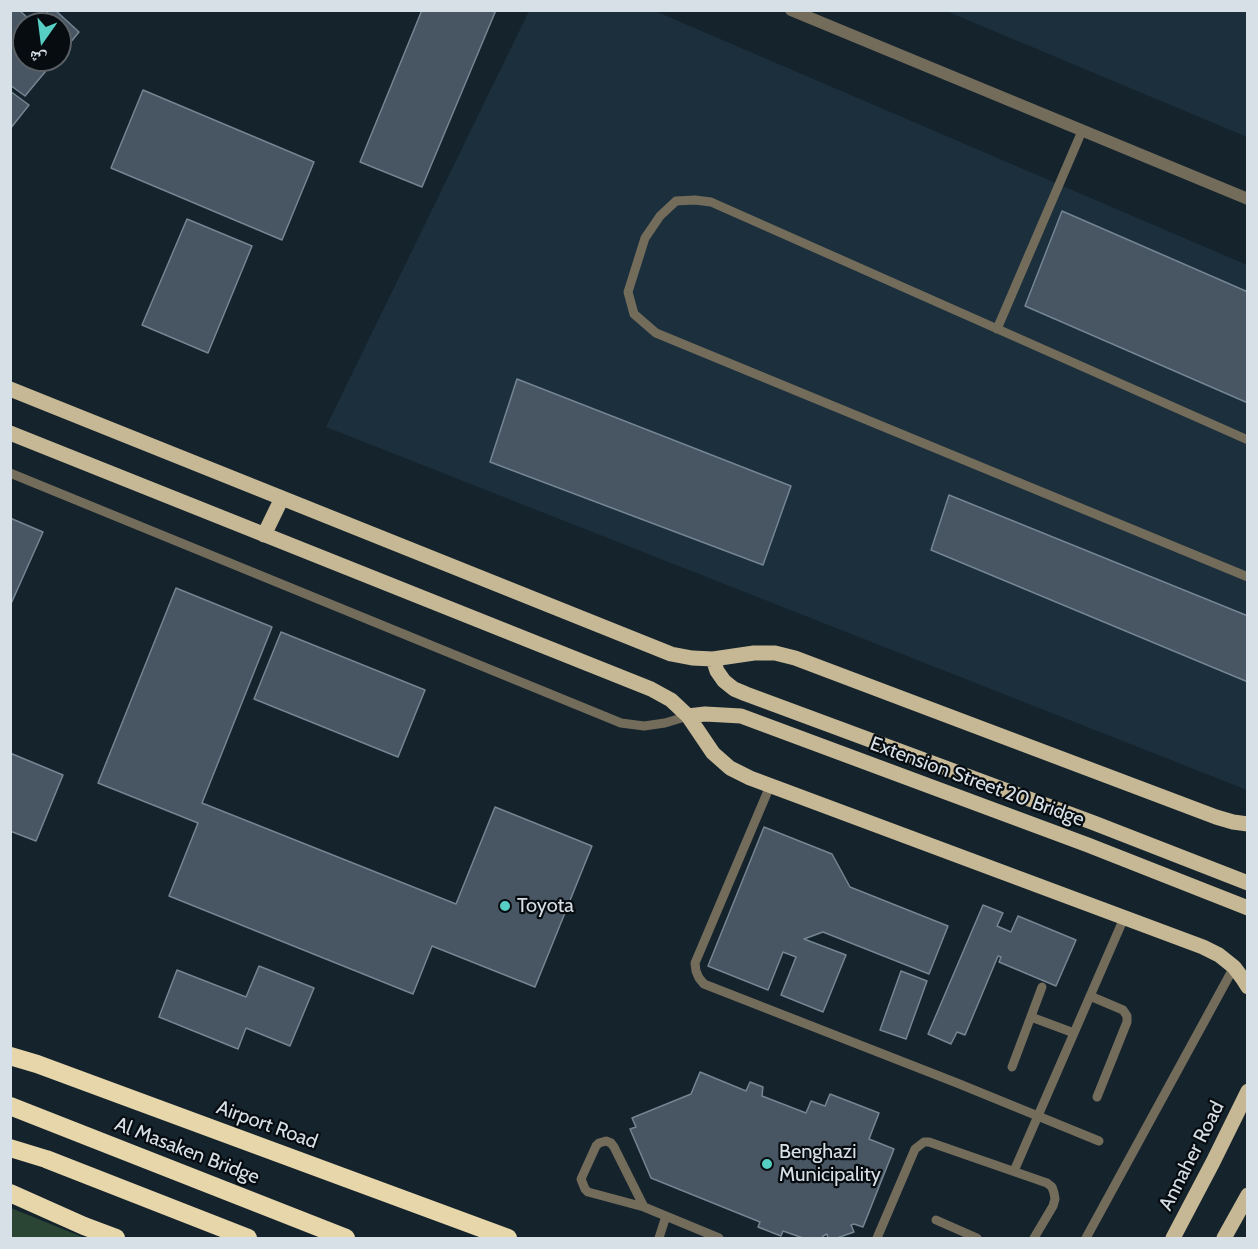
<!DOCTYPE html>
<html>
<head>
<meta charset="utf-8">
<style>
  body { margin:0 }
  #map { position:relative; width:1258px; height:1249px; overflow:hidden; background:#15232d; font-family:Cabin,"Noto Naskh Arabic",sans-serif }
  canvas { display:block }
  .frame { position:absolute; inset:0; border:12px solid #d7e0e7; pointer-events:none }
  .north { position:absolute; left:12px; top:12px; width:60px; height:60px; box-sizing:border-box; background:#060c10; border:2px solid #5a6166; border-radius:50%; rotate:194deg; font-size:16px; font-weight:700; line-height:24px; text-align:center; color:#d7e0e7 }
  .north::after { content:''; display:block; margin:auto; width:21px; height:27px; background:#56cec3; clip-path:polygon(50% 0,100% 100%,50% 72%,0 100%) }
</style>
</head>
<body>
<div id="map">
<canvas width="1258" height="1249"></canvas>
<div class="frame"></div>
<div class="north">ش</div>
</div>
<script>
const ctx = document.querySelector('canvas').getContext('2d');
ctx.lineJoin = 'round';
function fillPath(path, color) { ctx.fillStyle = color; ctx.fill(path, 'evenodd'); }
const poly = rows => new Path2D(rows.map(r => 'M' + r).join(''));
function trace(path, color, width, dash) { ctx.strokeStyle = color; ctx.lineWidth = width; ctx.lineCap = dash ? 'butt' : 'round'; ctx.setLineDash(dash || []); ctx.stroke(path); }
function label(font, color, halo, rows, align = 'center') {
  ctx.font = font + ' Cabin,sans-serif'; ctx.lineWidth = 4.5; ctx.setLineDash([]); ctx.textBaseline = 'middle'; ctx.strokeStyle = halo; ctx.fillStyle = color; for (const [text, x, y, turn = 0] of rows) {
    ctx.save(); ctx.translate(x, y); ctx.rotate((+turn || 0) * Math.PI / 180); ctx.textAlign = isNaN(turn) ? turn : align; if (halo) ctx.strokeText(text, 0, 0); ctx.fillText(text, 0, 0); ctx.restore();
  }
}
fillPath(poly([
  [529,11,655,11,1247,265,1247,790,326,427],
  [946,11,1247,11,1247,137]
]), '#1b2f3c');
fillPath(poly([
  [10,1208,11,1208,85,1238,11,1238]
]), '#2a4534');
const building = poly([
  [10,10,19,10,30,20,26,24,24,24,24,26,18,32,24,37,24,60,55,60,25,96,10,85,10,10],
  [49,10,55,10,79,32,60,55,60,24,37,24,49,10],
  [422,10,496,10,422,187,360,162,422,10],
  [143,90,314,162,282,240,111,168,143,90],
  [10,91,29,105,10,129,10,91],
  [1062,211,1248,292,1248,403,1025,306,1062,211],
  [187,219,252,246,208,353,142,325,187,219],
  [517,379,791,486,763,565,490,462,517,379],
  [949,495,1248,616,1248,682,931,550,949,495],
  [10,518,43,532,10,606,10,518],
  [176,588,272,627,202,803,456,904,495,807,592,846,535,987,432,946,413,994,169,896,198,823,98,783,176,588],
  [281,632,425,690,398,757,254,699,281,632],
  [10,753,63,775,36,841,10,831,10,753],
  [764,827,832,854,850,887,948,926,929,974,823,932,804,939,846,955,823,1012,781,995,796,957,783,952,768,990,708,966,764,827],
  [983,905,1003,913,997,926,1011,932,1018,916,1076,940,1056,986,999,962,1001,957,998,956,965,1035,957,1032,951,1044,928,1034,983,905],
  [259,966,314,988,290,1046,246,1028,238,1049,159,1017,177,970,246,997,259,966],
  [901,971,927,981,906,1039,880,1030,901,971],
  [700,1072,746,1091,750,1082,763,1087,762,1096,806,1113,811,1101,825,1106,830,1094,879,1113,869,1139,894,1149,863,1227,854,1224,851,1225,854,1232,837,1238,828,1238,827,1234,823,1236,822,1238,803,1238,783,1231,781,1236,758,1227,760,1222,651,1178,630,1129,636,1127,632,1118,691,1094,700,1072]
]);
fillPath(building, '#475662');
trace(building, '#758592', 1.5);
trace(poly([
  [997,329,1082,131],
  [1248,440,711,202,695,200,676,201,660,216,645,238,628,292,634,314,656,333,1248,577],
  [10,473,621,723,644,726,665,723,688,716],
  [770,786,698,956,695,963,696,971,699,978,704,984,957,1083,1099,1141],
  [1090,996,1123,1010,1127,1016,1127,1022,1097,1097],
  [1031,1017,1074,1033],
  [1012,1067,1042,987],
  [1014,1171,1124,918],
  [644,1207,614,1147,611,1143,606,1141,599,1143,596,1146,581,1179,585,1189,588,1192,644,1207,719,1238],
  [936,1220,977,1238],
  [659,1238,666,1216],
  [877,1238,915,1149,924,1142,929,1142,1047,1183,1052,1187,1054,1193,1055,1199,1053,1206,1034,1238],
  [1086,1238,1234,967]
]), '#736c5b', 9);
trace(poly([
  [791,10,1248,199]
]), '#736c5b', 12);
trace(poly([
  [10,389,671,654,692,658,713,659,754,653,775,653,795,658,1216,817,1233,822,1248,824],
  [10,433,651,689,671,700,688,716,713,753,730,768,750,778,1203,947,1219,955,1234,967,1243,979,1248,987],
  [264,535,282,498],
  [713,659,717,671,724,681,734,689,746,694,1094,823,1248,883],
  [688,716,705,714,741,716,1088,845,1248,908],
  [1173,1238,1213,1162,1248,1091],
  [1224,1238,1248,1195]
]), '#c6b894', 15);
trace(poly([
  [10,1056,37,1064,508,1238],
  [10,1106,346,1238],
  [10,1148,46,1159,248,1238],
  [10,1193,84,1226,116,1238]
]), '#e7d6aa', 18);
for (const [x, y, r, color] of [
  [505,906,6,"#56cec3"],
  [767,1164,6,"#56cec3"]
]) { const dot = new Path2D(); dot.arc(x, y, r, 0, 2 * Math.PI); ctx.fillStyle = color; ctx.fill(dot); trace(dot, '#060c10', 2); }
label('20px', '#d7e0e7', '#060c10', [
  ["Extension Street 20 Bridge",977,782,20],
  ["Airport Road",267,1125,20],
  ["Al Masaken Bridge",187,1151,21],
  ["Annaher Road",1192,1156,-63]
]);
label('20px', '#d7e0e7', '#060c10', [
  ["Toyota",517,906],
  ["Benghazi",779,1152],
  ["Municipality",779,1175]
], 'left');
</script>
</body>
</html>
